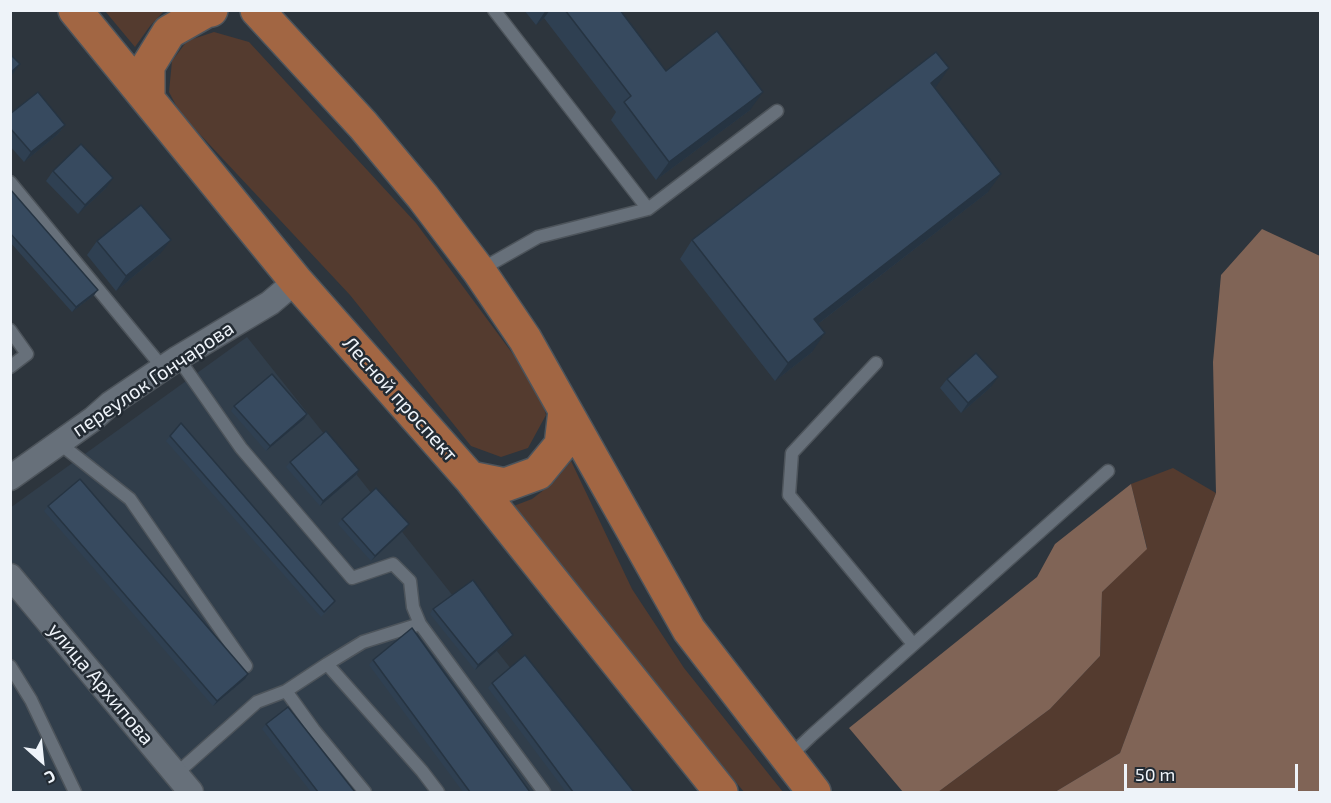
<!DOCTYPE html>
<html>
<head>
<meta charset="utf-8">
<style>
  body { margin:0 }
  #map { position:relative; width:1331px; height:803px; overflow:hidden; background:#2d353d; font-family:"Exo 2",sans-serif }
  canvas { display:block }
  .frame { position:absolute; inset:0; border:12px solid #eef3f9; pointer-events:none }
  .north { position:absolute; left:12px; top:731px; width:60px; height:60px; -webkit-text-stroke:4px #232b33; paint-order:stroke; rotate:153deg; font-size:16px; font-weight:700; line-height:24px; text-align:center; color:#eef3f9 }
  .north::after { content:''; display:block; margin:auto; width:21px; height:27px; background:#eef3f9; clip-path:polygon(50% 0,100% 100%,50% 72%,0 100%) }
  .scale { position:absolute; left:1124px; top:764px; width:174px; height:27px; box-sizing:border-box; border:3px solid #eef3f9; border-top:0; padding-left:8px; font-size:18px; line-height:21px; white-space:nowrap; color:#eef3f9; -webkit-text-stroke:4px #232b33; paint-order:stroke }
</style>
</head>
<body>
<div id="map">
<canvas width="1331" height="803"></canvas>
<div class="frame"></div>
<div class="north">С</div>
<div class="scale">50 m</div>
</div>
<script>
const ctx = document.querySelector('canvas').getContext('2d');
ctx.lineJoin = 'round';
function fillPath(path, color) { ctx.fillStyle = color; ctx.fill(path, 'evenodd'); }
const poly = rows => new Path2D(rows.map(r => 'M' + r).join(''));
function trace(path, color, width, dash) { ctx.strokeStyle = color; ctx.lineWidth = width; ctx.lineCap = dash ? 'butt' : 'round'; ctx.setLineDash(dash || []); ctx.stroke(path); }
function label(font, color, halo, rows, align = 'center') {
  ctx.font = font + ' "Exo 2",sans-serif'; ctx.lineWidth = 5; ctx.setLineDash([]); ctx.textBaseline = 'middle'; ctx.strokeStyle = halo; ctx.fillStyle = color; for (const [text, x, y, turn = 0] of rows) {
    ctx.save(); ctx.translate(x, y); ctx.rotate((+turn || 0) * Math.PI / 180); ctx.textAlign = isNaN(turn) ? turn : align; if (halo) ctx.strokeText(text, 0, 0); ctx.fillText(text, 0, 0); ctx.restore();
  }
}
fillPath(poly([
  [247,337,609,792,11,792,10,508]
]), '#313e4b');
fillPath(poly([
  [105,11,164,11,150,26,135,47],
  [214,32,249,42,416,223,538,388,546,415,528,448,501,457,471,446,350,295,180,113,169,92,172,61,187,41],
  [571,461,632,589,684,668,783,792,744,792,511,507,532,499,553,483],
  [1173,468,1216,493,1120,753,1055,792,938,792,1050,709,1100,656,1102,592,1147,548,1131,484]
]), '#543b2f');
fillPath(poly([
  [1262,229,1320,256,1320,792,1055,792,1120,753,1216,493,1213,362,1221,275],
  [1131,484,1147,549,1102,592,1100,656,1050,709,938,792,903,792,849,728,1037,577,1055,544]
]), '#806456');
const service = poly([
  [494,10,648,209],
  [10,182,163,368],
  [480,270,538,237,648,209,777,111],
  [10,330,27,354,10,367],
  [178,358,241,448,352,578,393,564,410,581,413,607,420,624,544,792],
  [876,363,792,453,789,495,913,644],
  [59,443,130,499,246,666],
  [420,624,363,642,327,664,422,771,438,792],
  [327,664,286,691,314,730,365,792],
  [10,666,31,700,75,792],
  [788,758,811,736,1108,471],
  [176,774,257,702,286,691]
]);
const minor = poly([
  [10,478,93,419,110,404,178,358,270,303,296,281],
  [10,576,191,792]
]);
const primary = poly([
  [75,10,296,281,470,478,721,792],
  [257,10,363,125,423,197,479,271,525,339,689,630,814,792],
  [148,99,148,66,169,32,206,11,211,10],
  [470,478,505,485,538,473,561,445,565,411]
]);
trace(service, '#4d545b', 15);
trace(minor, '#4d545b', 27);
trace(primary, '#4d545b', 36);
trace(service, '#67707a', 12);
trace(minor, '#67707a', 24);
trace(primary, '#a26643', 33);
fillPath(poly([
  [524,10,620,10,666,71,750,110,656,180,611,120,616,112,544,18,536,25],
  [936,87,935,88,988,192,818,324,812,352,775,381,680,259,692,240],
  [10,114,65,125,58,134,24,162,10,146],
  [53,171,106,188,78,214,46,181],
  [10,189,98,290,94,295,72,312,10,242],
  [97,241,160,254,116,291,87,255],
  [947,379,991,387,961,413,940,388],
  [234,406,304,419,266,451,231,411],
  [170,436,335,601,332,606,321,617,166,441],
  [290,462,359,470,356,475,320,506,286,467],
  [48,506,245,679,213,706,44,511],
  [342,519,405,529,371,561,338,524],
  [433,609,509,640,475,670,430,614],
  [373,660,530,792,463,792,369,665],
  [492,683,634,792,566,792,488,688],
  [266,724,355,792,311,792,262,729]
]), '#2f4052');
fillPath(poly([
  [546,10,550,10,544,18,536,25],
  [20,64,13,74,10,76,10,73],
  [949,68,936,87,918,101,931,83],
  [763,92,750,110,656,180,669,162],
  [65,125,58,134,24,162,31,152],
  [1001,174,988,192,801,337,814,319],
  [113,178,106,188,78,214,85,205],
  [171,240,160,254,116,291,126,276],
  [98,290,94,295,72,312,76,307],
  [825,333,812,352,775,381,788,363],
  [998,377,991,387,961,413,968,403],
  [307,414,304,419,266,451,270,446],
  [359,470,356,475,320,506,323,501],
  [409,524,405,529,371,561,375,556],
  [513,635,509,640,475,670,478,665],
  [248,674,245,679,213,706,217,701]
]), '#263442');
const building = poly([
  [565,10,620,10,666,71,717,31,763,92,669,162,624,102,631,96,565,10],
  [936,52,949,68,931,83,1001,174,814,319,825,333,788,363,692,240,936,52],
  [10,54,20,64,10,73,10,54],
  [38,92,65,125,31,152,10,128,10,114,38,92],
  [81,144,113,178,85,205,53,171,81,144],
  [10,189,98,290,76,307,10,233,10,189],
  [141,205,171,240,126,276,97,241,141,205],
  [976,353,998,377,968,403,947,379,976,353],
  [272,374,307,414,270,446,234,406,272,374],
  [181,423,335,601,324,612,170,436,181,423],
  [326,431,359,470,323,501,290,462,326,431],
  [80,479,248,674,217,701,48,506,80,479],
  [376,488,409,524,375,556,342,519,376,488],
  [473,580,513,635,478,665,433,609,473,580],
  [412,628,530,792,470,792,373,660,412,628],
  [525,655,634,792,573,792,492,683,525,655],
  [288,707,355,792,318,792,266,724,288,707]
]);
fillPath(building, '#374a5f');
trace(building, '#263442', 1.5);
label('20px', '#eef3f9', '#232b33', [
  ["переулок Гончарова",153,379,-34],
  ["Лесной проспект",400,399,48],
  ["улица Архипова",101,684,50]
]);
</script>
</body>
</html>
